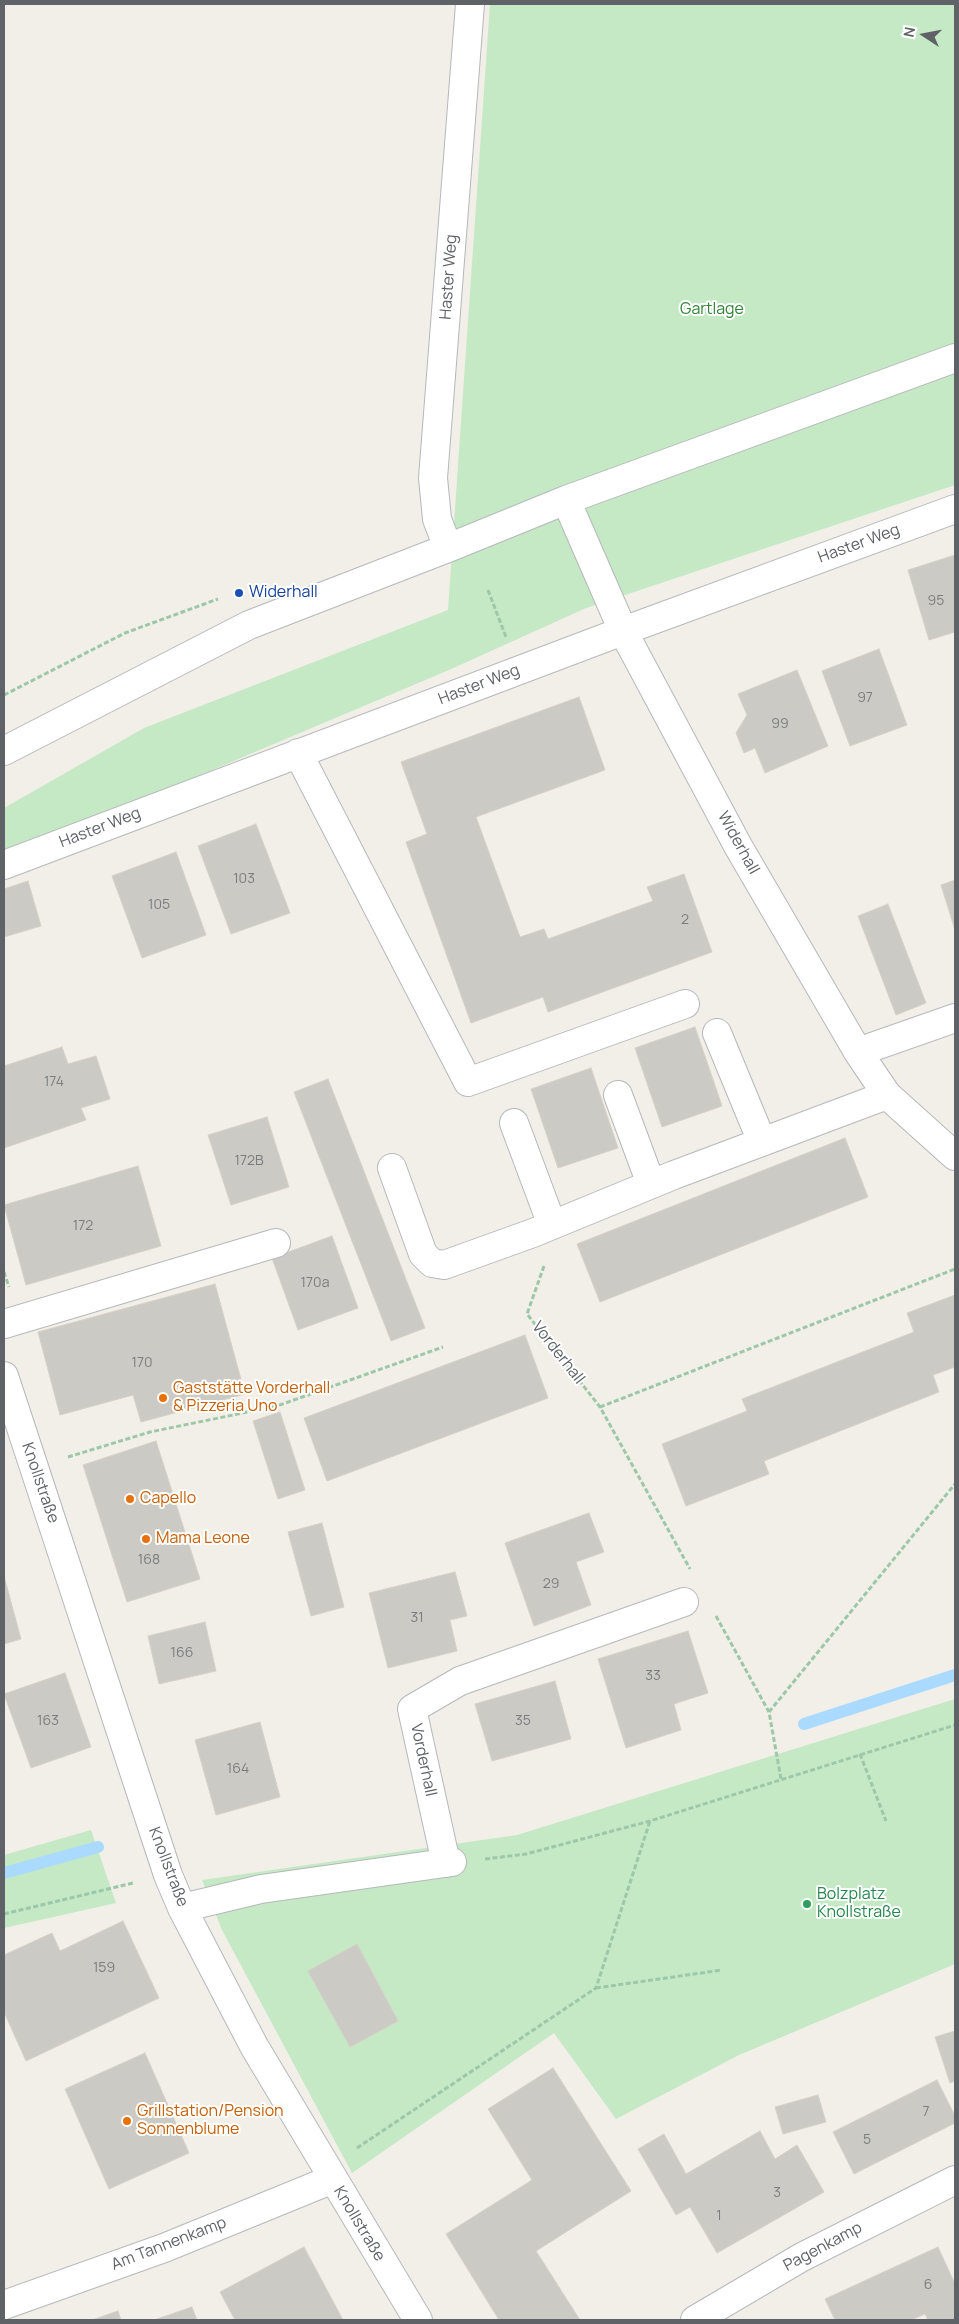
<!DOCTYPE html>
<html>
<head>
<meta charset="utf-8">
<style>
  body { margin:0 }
  #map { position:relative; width:959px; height:2324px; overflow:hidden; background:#f1efe8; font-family:Manrope,sans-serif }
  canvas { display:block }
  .frame { position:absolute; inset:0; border:5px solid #5f6368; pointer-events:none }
  .north { position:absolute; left:899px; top:10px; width:50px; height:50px; -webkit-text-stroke:4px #fff; paint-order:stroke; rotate:281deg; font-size:14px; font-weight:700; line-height:20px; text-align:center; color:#5f6368 }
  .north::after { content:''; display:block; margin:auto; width:18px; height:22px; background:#5f6368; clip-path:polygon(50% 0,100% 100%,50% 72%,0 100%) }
</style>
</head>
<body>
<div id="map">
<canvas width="959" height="2324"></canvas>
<div class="frame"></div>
<div class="north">N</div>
</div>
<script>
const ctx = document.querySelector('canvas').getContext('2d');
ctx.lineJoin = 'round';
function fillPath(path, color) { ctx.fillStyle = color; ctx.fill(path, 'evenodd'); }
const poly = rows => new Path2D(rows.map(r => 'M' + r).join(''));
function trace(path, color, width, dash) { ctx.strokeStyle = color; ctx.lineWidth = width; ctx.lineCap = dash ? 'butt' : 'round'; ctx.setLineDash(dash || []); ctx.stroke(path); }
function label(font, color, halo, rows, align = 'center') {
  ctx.font = font + ' Manrope,sans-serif'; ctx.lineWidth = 4; ctx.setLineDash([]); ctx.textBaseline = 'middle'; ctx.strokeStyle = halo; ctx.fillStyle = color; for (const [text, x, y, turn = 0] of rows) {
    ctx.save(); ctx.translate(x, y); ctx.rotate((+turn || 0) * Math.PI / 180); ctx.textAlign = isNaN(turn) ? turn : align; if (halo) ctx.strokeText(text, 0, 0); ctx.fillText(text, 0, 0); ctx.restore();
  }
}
fillPath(poly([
  [490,4,955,4,955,485,586,608,449,670,4,858,4,808,144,728,448,610],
  [955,1699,955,1964,739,2055,616,2119,554,2033,352,2173,222,1930,202,1880,517,1835],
  [91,1830,116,1903,4,1928,4,1855]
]), '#c5e8c5');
trace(poly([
  [804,1724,955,1675],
  [4,1873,98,1847]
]), '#aadaff', 12);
const building = poly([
  [955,555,955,632,929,640,908,570,955,555],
  [879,649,907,725,850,746,822,671,879,649],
  [797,670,828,746,765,773,755,748,744,753,736,733,747,715,738,694,797,670],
  [579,697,605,770,476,817,520,937,544,929,548,939,653,901,647,887,684,874,712,952,548,1012,543,997,471,1023,406,842,427,834,401,762,579,697],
  [256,824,290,913,231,934,198,846,256,824],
  [176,852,206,935,142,958,112,876,176,852],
  [955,880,955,930,941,885,955,880],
  [28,881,41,926,4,937,4,889,28,881],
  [888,904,926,1003,896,1015,858,916,888,904],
  [695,1027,722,1106,662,1127,635,1048,695,1027],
  [62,1047,68,1064,96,1056,110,1099,81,1108,86,1120,4,1148,4,1066,62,1047],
  [591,1068,618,1148,558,1168,531,1089,591,1068],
  [328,1079,425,1328,391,1341,294,1092,328,1079],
  [267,1117,289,1187,231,1205,208,1135,267,1117],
  [845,1138,868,1197,600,1302,577,1244,845,1138],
  [138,1166,161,1246,26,1285,4,1205,138,1166],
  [332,1236,358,1308,298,1330,272,1258,332,1236],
  [215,1284,245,1394,141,1422,133,1395,60,1415,38,1332,215,1284],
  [955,1295,955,1367,933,1375,939,1392,764,1461,769,1474,686,1506,662,1444,747,1411,742,1399,914,1332,907,1313,955,1295],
  [525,1335,548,1398,327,1481,304,1418,525,1335],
  [280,1412,305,1490,278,1499,253,1421,280,1412],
  [156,1441,200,1579,127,1602,83,1465,156,1441],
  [589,1513,604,1552,576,1562,591,1605,534,1626,505,1543,589,1513],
  [322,1523,344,1607,311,1616,288,1532,322,1523],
  [455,1572,467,1616,450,1620,457,1651,388,1668,369,1593,455,1572],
  [4,1576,21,1639,4,1644,4,1576],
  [205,1622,216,1671,159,1684,148,1636,205,1622],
  [688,1631,708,1693,674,1704,681,1730,626,1748,598,1659,688,1631],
  [65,1673,91,1747,31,1768,4,1694,65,1673],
  [555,1681,571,1739,492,1761,475,1704,555,1681],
  [260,1722,280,1797,216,1815,195,1740,260,1722],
  [123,1921,159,1998,26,2061,4,2012,4,1955,52,1933,60,1951,123,1921],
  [357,1944,398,2021,350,2047,308,1971,357,1944],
  [955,2031,955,2081,950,2083,935,2037,955,2031],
  [145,2053,189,2153,109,2189,65,2089,145,2053],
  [553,2068,631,2191,536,2251,580,2320,499,2320,446,2234,532,2180,488,2109,553,2068],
  [937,2080,955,2116,955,2123,854,2174,833,2132,937,2080],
  [818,2095,826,2122,783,2134,775,2107,818,2095],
  [760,2131,775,2159,797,2145,824,2192,717,2253,690,2207,676,2215,638,2149,664,2134,686,2174,760,2131],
  [304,2247,343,2320,235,2320,220,2292,304,2247],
  [938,2247,955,2284,955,2320,928,2320,925,2314,911,2320,835,2320,825,2299,938,2247],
  [192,2307,197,2320,154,2320,192,2307],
  [118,2311,121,2320,92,2320,118,2311]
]);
fillPath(building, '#cccac5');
trace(building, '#d6d1c6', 1);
const minor = poly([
  [566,500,623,631,738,846,858,1052,887,1095,955,1156],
  [448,548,437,519,433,478,470,4],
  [4,751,249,625,448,548,566,500,955,358],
  [298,753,468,1082,685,1004],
  [4,865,623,631,955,509],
  [717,1033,762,1142],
  [858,1052,955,1018],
  [618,1095,651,1184],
  [514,1123,552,1225],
  [392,1168,423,1254,432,1263,444,1265,533,1233,674,1175,887,1095],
  [4,1324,276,1243],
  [4,1376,168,1875,182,1908,254,2046,418,2320],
  [446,1863,412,1709,460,1681,684,1602],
  [182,1908,261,1889,452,1862],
  [4,2305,164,2248,333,2179],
  [695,2320,802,2257,955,2180]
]);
trace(minor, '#b5b8bc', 30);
trace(poly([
  [488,590,506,637],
  [4,695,125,633,218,599],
  [544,1266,527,1314,600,1407,690,1569],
  [4,1272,9,1287],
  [600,1407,955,1269],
  [68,1457,150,1432,277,1406,443,1347],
  [716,1616,769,1712,781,1779],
  [769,1712,955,1484],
  [860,1754,886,1821],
  [485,1859,526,1854,650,1821,955,1725],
  [4,1914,133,1883],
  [596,1988,722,1970],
  [357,2148,596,1988,650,1821]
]), '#9cc7a9', 3, [5, 2.5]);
trace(minor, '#fff', 28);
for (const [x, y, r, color] of [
  [239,593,5,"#1a4fb4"],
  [163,1398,5,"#e8710a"],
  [130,1499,5,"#e8710a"],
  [146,1539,5,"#e8710a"],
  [807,1904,5,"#2e9e5b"],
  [127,2121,5,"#e8710a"]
]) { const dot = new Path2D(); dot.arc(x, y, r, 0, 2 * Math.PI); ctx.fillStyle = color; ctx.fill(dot); trace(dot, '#fff', 2); }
label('14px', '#7a7d7f', null, [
  ["95",936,601],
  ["97",865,698],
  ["99",780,724],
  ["103",244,879],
  ["105",159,905],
  ["2",685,920],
  ["174",54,1082],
  ["172B",249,1161],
  ["172",83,1226],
  ["170a",315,1283],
  ["170",142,1363],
  ["168",149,1560],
  ["29",551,1584],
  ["31",417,1618],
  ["166",182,1653],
  ["33",653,1676],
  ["163",48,1721],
  ["35",523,1721],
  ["164",238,1769],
  ["159",104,1968],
  ["7",926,2112],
  ["5",867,2140],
  ["3",777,2193],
  ["1",719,2216],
  ["6",928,2285]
]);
label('16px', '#5f6368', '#fff', [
  ["Haster Weg",449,277,-86],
  ["Haster Weg",859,544,-20],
  ["Haster Weg",479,685,-21],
  ["Haster Weg",100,828,-21],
  ["Widerhall",738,843,61],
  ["Vorderhall",558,1353,52],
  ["Knollstraße",40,1483,71],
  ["Vorderhall",423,1760,78],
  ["Knollstraße",168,1867,69],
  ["Knollstraße",359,2224,59],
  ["Am Tannenkamp",169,2244,-21],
  ["Pagenkamp",823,2247,-28]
]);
label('16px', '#348238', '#fff', [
  ["Gartlage",712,310]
]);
label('16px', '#164399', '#fff', [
  ["Widerhall",249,593]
], 'left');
label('16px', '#c56008', '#fff', [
  ["Gaststätte Vorderhall",173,1389],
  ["& Pizzeria Uno",173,1407],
  ["Capello",140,1499],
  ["Mama Leone",156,1539],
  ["Grillstation/Pension",137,2112],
  ["Sonnenblume",137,2130]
], 'left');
label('16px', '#27864d', '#fff', [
  ["Bolzplatz",817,1895],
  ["Knollstraße",817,1913]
], 'left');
</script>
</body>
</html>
